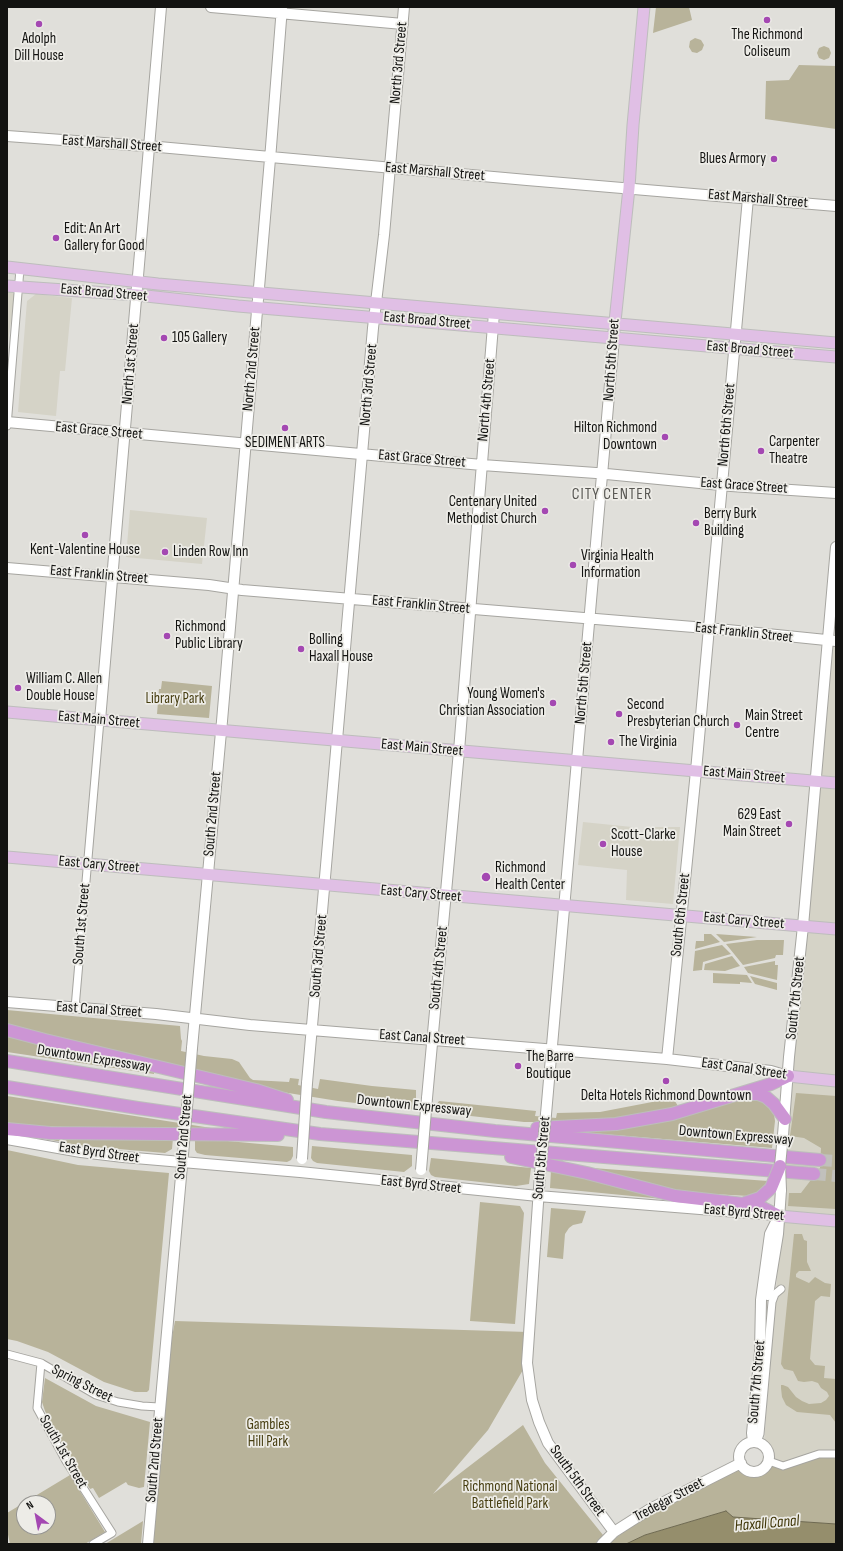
<!DOCTYPE html>
<html>
<head>
<meta charset="utf-8">
<style>
  body { margin:0 }
  #map { position:relative; width:843px; height:1551px; overflow:hidden; background:#e0dfda; font-family:"Sofia Sans Condensed",sans-serif }
  canvas { display:block }
  .frame { position:absolute; inset:0; border:8px solid #131311; pointer-events:none }
  .north { position:absolute; left:16px; top:1495px; width:40px; height:40px; box-sizing:border-box; background:#edece7; border:1px solid #969591; border-radius:50%; rotate:328deg; font-size:11px; font-weight:700; line-height:16px; text-align:center; color:#131311 }
  .north::after { content:''; display:block; margin:auto; width:14px; height:18px; background:#a448b2; clip-path:polygon(50% 0,100% 100%,50% 72%,0 100%) }
</style>
</head>
<body>
<div id="map">
<canvas width="843" height="1551"></canvas>
<div class="frame"></div>
<div class="north">N</div>
</div>
<script>
const ctx = document.querySelector('canvas').getContext('2d');
ctx.lineJoin = 'round';
function fillPath(path, color) { ctx.fillStyle = color; ctx.fill(path, 'evenodd'); }
const poly = rows => new Path2D(rows.map(r => 'M' + r).join(''));
function trace(path, color, width, dash) { ctx.strokeStyle = color; ctx.lineWidth = width; ctx.lineCap = dash ? 'butt' : 'round'; ctx.setLineDash(dash || []); ctx.stroke(path); }
function label(font, color, halo, rows, align = 'center') {
  ctx.font = font + ' "Sofia Sans Condensed",sans-serif'; ctx.lineWidth = 3.5; ctx.setLineDash([]); ctx.textBaseline = 'middle'; ctx.strokeStyle = halo; ctx.fillStyle = color; for (const [text, x, y, turn = 0] of rows) {
    ctx.save(); ctx.translate(x, y); ctx.rotate((+turn || 0) * Math.PI / 180); ctx.textAlign = isNaN(turn) ? turn : align; if (halo) ctx.strokeText(text, 0, 0); ctx.fillText(text, 0, 0); ctx.restore();
  }
}
fillPath(poly([
  [7,291,15,294,7,348],
  [36,294,72,298,65,371,60,371,56,416,18,412,27,301],
  [130,510,207,518,202,564,126,557],
  [827,641,836,641,836,1544,756,1544],
  [583,822,632,827,630,838,650,840,651,827,680,827,673,904,626,900,627,870,578,865]
]), '#d5d3c7');
fillPath(poly([
  [656,7,689,7,692,20,653,33],
  [695,38,701,40,704,45,702,50,697,53,692,52,689,47,690,41],
  [824,46,829,48,831,53,829,58,824,60,819,58,817,53,819,48],
  [799,65,836,66,836,129,765,119,766,81,789,80],
  [162,681,212,686,209,718,157,714,159,689,161,689],
  [704,934,711,934,720,942,695,949,696,941,704,941],
  [716,934,757,937,724,942],
  [757,940,784,940,783,955,776,955,775,958,743,965,726,944],
  [722,945,731,954,703,962,702,970,693,971,695,951],
  [732,956,740,966,725,971,704,970,705,964],
  [775,961,775,965,778,965,777,980,748,973,744,967],
  [713,973,747,975,752,983,740,982,740,984,713,983],
  [750,976,777,983,777,990,755,984],
  [7,1010,180,1026,181,1039,182,1041,181,1051,204,1056,232,1059,239,1062,250,1078,253,1080,289,1082,290,1078,299,1079,298,1085,318,1089,320,1079,372,1086,416,1090,416,1101,437,1104,439,1101,536,1111,535,1116,556,1118,557,1113,600,1112,673,1098,678,1106,636,1116,574,1122,524,1122,338,1101,282,1092,232,1078,7,1026],
  [7,1034,154,1071,154,1074,7,1052],
  [796,1093,836,1096,836,1209,788,1206,789,1193,801,1193,820,1168,821,1148,804,1138,790,1136],
  [7,1096,224,1130,19,1126,7,1124],
  [755,1097,768,1105,774,1114,775,1121,772,1148,566,1131],
  [36,1137,173,1138,172,1149,165,1153,83,1146],
  [195,1138,293,1147,293,1156,291,1160,287,1162,205,1155,197,1153,195,1150],
  [312,1146,412,1155,412,1166,404,1172,317,1163,313,1161,311,1158],
  [7,1150,78,1165,169,1173,149,1390,147,1392,135,1392,104,1382,48,1352,17,1341,7,1339],
  [431,1158,531,1168,529,1184,516,1186,435,1177,431,1175,429,1171],
  [579,1167,768,1181,765,1187,762,1191,748,1196,679,1192],
  [551,1170,636,1192,673,1200,550,1188],
  [480,1202,520,1206,524,1213,515,1324,470,1321],
  [551,1208,586,1211,582,1223,573,1225,569,1228,565,1234,563,1259,547,1257],
  [794,1234,802,1234,804,1240,807,1241,807,1262,811,1271,799,1271,796,1274,796,1277,809,1283,815,1277,825,1283,831,1284,830,1297,821,1296,815,1301,810,1359,815,1365,825,1366,824,1378,836,1379,836,1423,830,1415,797,1412,786,1405,782,1397,781,1388,781,1385,783,1385,788,1387,796,1397,802,1401,809,1404,821,1403,826,1400,829,1396,827,1392,821,1388,818,1383,812,1381,804,1382,798,1381,793,1371,784,1369,781,1364],
  [175,1321,528,1332,527,1363,488,1430,433,1494,523,1425,545,1463,603,1535,595,1544,148,1544,159,1407],
  [45,1378,96,1406,150,1422,144,1487,139,1488,128,1485,126,1482,99,1498,93,1488,90,1489,62,1445,45,1411,42,1402],
  [836,1454,836,1524,733,1517,726,1511,645,1535,626,1544,609,1544,650,1509,742,1466,748,1471,756,1472,763,1469,768,1464,777,1464,807,1457],
  [70,1475,105,1532,85,1544,10,1544,7,1530,7,1513],
  [24,1503,48,1503,48,1527,24,1527],
  [143,1521,141,1544,105,1544]
]), '#b8b39a');
const water = poly([
  [726,1511,733,1517,836,1524,836,1544,626,1544,645,1535,726,1511]
]);
fillPath(water, '#958e6c');
trace(water, '#6e6951', 1);
trace(poly([
  [820,1160,836,1161],
  [814,1174,836,1176]
]), '#c1c0bc', 12, [12, 6]);
const street = poly([
  [7,426,20,269],
  [75,1008,100,720],
  [7,1354,41,1363,96,1395,118,1402,142,1406,159,1407],
  [41,1363,37,1408,66,1461,112,1533,93,1544],
  [757,1442,760,1434,772,1302,775,1294,781,1289],
  [769,1461,783,1466,819,1454,836,1454]
]);
const secondary = poly([
  [211,7,403,24],
  [7,136,159,147,527,180,836,206],
  [7,422,482,465,596,473,731,486,836,493],
  [7,568,209,585,242,590,718,629,836,641],
  [100,720,161,7],
  [7,1002,156,1014,250,1025,667,1059,771,1071,788,1076],
  [192,1048,222,721,271,147,282,7],
  [667,1059,696,771,748,198],
  [307,1083,373,328,384,235,404,7],
  [427,1098,459,751,494,313],
  [546,1114,614,338],
  [783,1135,789,1057,803,926,836,547],
  [7,1139,81,1152,123,1157,300,1172,538,1196,775,1215],
  [540,1174,527,1363,532,1400,539,1422,548,1443,614,1532],
  [768,1295,778,1234,781,1190],
  '739 1457a15 15 0 1 1 30 0a15 15 0 1 1-30 0Z',
  [753,1442,752,1433,760,1352,761,1300,770,1234,779,1216],
  [148,1544,184,1143],
  [602,1544,614,1532,650,1509,741,1463]
]);
const primary = poly([
  [7,267,158,284,836,343],
  [7,286,137,295,238,306,836,357],
  [614,331,629,188,633,125,644,7],
  [7,712,836,783],
  [7,857,836,929],
  [788,1076,836,1081],
  [779,1216,836,1221]
]);
const highway = poly([
  [7,1030,45,1040,256,1090,287,1100],
  [7,1061,326,1112,495,1131,820,1160],
  [7,1087,138,1108,320,1134,814,1174],
  [747,1094,758,1094,766,1097,774,1104,785,1119],
  [537,1128,616,1124,672,1114,771,1084,788,1076],
  [7,1129,50,1133,278,1135],
  [511,1157,587,1173,675,1196,744,1204,763,1208,779,1216],
  [745,1203,760,1198,771,1188]
]);
trace(street, '#a6a5a0', 9);
trace(secondary, '#a6a5a0', 12);
trace(primary, '#bdbdbc', 13);
trace(highway, '#bdbdbc', 14);
trace(street, '#fff', 7);
trace(secondary, '#fff', 10);
trace(primary, '#e0bfe5', 11);
trace(highway, '#cc95d4', 12);
const secondaryBridge = poly([
  [184,1143,192,1048],
  [302,1159,307,1083],
  [421,1170,427,1098],
  [540,1174,546,1114],
  [781,1190,780,1166,783,1135]
]);
const highwayBridge = poly([
  [771,1188,780,1166]
]);
trace(secondaryBridge, '#a6a5a0', 12, []);
trace(highwayBridge, '#bdbdbc', 14, []);
trace(secondaryBridge, '#fff', 10);
trace(highwayBridge, '#cc95d4', 12);
for (const [x, y, r, color] of [
  [767,20,4,"#a448b2"],
  [39,24,4,"#a448b2"],
  [774,159,4,"#a448b2"],
  [56,238,4,"#a448b2"],
  [164,338,4,"#a448b2"],
  [285,428,4,"#a448b2"],
  [665,437,4,"#a448b2"],
  [761,451,4,"#a448b2"],
  [545,511,4,"#a448b2"],
  [696,523,4,"#a448b2"],
  [85,535,4,"#a448b2"],
  [165,552,4,"#a448b2"],
  [573,565,4,"#a448b2"],
  [167,636,4,"#a448b2"],
  [301,649,4,"#a448b2"],
  [18,688,4,"#a448b2"],
  [553,703,4,"#a448b2"],
  [619,714,4,"#a448b2"],
  [737,725,4,"#a448b2"],
  [611,742,4,"#a448b2"],
  [789,824,4,"#a448b2"],
  [603,844,4,"#a448b2"],
  [486,877,5,"#a448b2"],
  [518,1066,4,"#a448b2"],
  [666,1081,4,"#a448b2"]
]) { const dot = new Path2D(); dot.arc(x, y, r, 0, 2 * Math.PI); ctx.fillStyle = color; ctx.fill(dot); trace(dot, '#edece7', 1.5); }
label('15px', '#131311', '#edece7', [
  ["The Richmond",767,35,"center"],
  ["Coliseum",767,52,"center"],
  ["Adolph",39,39,"center"],
  ["Dill House",39,56,"center"],
  ["Blues Armory",766,159,"right"],
  ["Edit: An Art",64,229],
  ["Gallery for Good",64,246],
  ["105 Gallery",172,338],
  ["Hilton Richmond",657,428,"right"],
  ["Downtown",657,445,"right"],
  ["Carpenter",769,442],
  ["Theatre",769,459],
  ["SEDIMENT ARTS",285,443,"center"],
  ["Centenary United",537,502,"right"],
  ["Methodist Church",537,519,"right"],
  ["Berry Burk",704,514],
  ["Building",704,531],
  ["Kent-Valentine House",85,550,"center"],
  ["Linden Row Inn",173,552],
  ["Virginia Health",581,556],
  ["Information",581,573],
  ["Richmond",175,627],
  ["Public Library",175,644],
  ["Bolling",309,640],
  ["Haxall House",309,657],
  ["William C. Allen",26,679],
  ["Double House",26,696],
  ["Young Women's",545,694,"right"],
  ["Christian Association",545,711,"right"],
  ["Second",627,705],
  ["Presbyterian Church",627,722],
  ["Main Street",745,716],
  ["Centre",745,733],
  ["The Virginia",619,742],
  ["629 East",781,815,"right"],
  ["Main Street",781,832,"right"],
  ["Scott-Clarke",611,835],
  ["House",611,852],
  ["Richmond",495,868],
  ["Health Center",495,885],
  ["The Barre",526,1057],
  ["Boutique",526,1074],
  ["Delta Hotels Richmond Downtown",666,1096,"center"]
], 'left');
label('15px', '#131311', '#edece7', [
  ["North 3rd Street",399,63,-85],
  ["East Marshall Street",112,144,4],
  ["East Marshall Street",435,172,5],
  ["East Marshall Street",758,199,5],
  ["East Broad Street",104,293,5],
  ["East Broad Street",427,321,5],
  ["East Broad Street",750,350,5],
  ["North 5th Street",612,360,-86],
  ["North 1st Street",131,364,-85],
  ["North 2nd Street",252,369,-85],
  ["North 3rd Street",369,385,-85],
  ["North 4th Street",487,400,-85],
  ["North 6th Street",727,425,-85],
  ["East Grace Street",99,431,5],
  ["East Grace Street",422,459,5],
  ["East Grace Street",744,486,4],
  ["East Franklin Street",99,575,5],
  ["East Franklin Street",421,605,5],
  ["East Franklin Street",744,633,6],
  ["North 5th Street",584,683,-85],
  ["East Main Street",99,720,5],
  ["East Main Street",422,748,5],
  ["East Main Street",744,775,5],
  ["South 2nd Street",213,814,-85],
  ["East Cary Street",99,865,5],
  ["East Cary Street",421,894,5],
  ["South 6th Street",681,915,-84],
  ["East Cary Street",744,921,5],
  ["South 1st Street",82,924,-85],
  ["South 3rd Street",319,956,-85],
  ["South 4th Street",439,968,-84],
  ["South 7th Street",796,998,-84],
  ["East Canal Street",99,1010,4],
  ["East Canal Street",422,1038,4],
  ["Downtown Expressway",94,1059,9],
  ["East Canal Street",744,1069,8],
  ["Downtown Expressway",414,1106,6],
  ["Downtown Expressway",736,1136,5],
  ["South 2nd Street",184,1137,-85],
  ["East Byrd Street",99,1153,8],
  ["South 5th Street",542,1158,-85],
  ["East Byrd Street",421,1185,6],
  ["East Byrd Street",744,1213,5],
  ["South 7th Street",757,1382,-85],
  ["Spring Street",82,1384,27],
  ["South 1st Street",63,1452,60],
  ["South 2nd Street",155,1460,-85],
  ["South 5th Street",577,1481,54],
  ["Tredegar Street",669,1500,-28]
]);
label('15px', '#473e11', '#edece7', [
  ["Library Park",175,699],
  ["Gambles",268,1425],
  ["Hill Park",268,1442],
  ["Richmond National",510,1487],
  ["Battlefield Park",510,1504]
]);
ctx.letterSpacing = '1px';
label('16px', '#575652', '#edece7', [
  ["CITY CENTER",612,495]
]);
ctx.letterSpacing = '0px';
label('italic 16px', '#3e3405', '#edece7', [
  ["Haxall Canal",767,1524,-5]
]);
</script>
</body>
</html>
